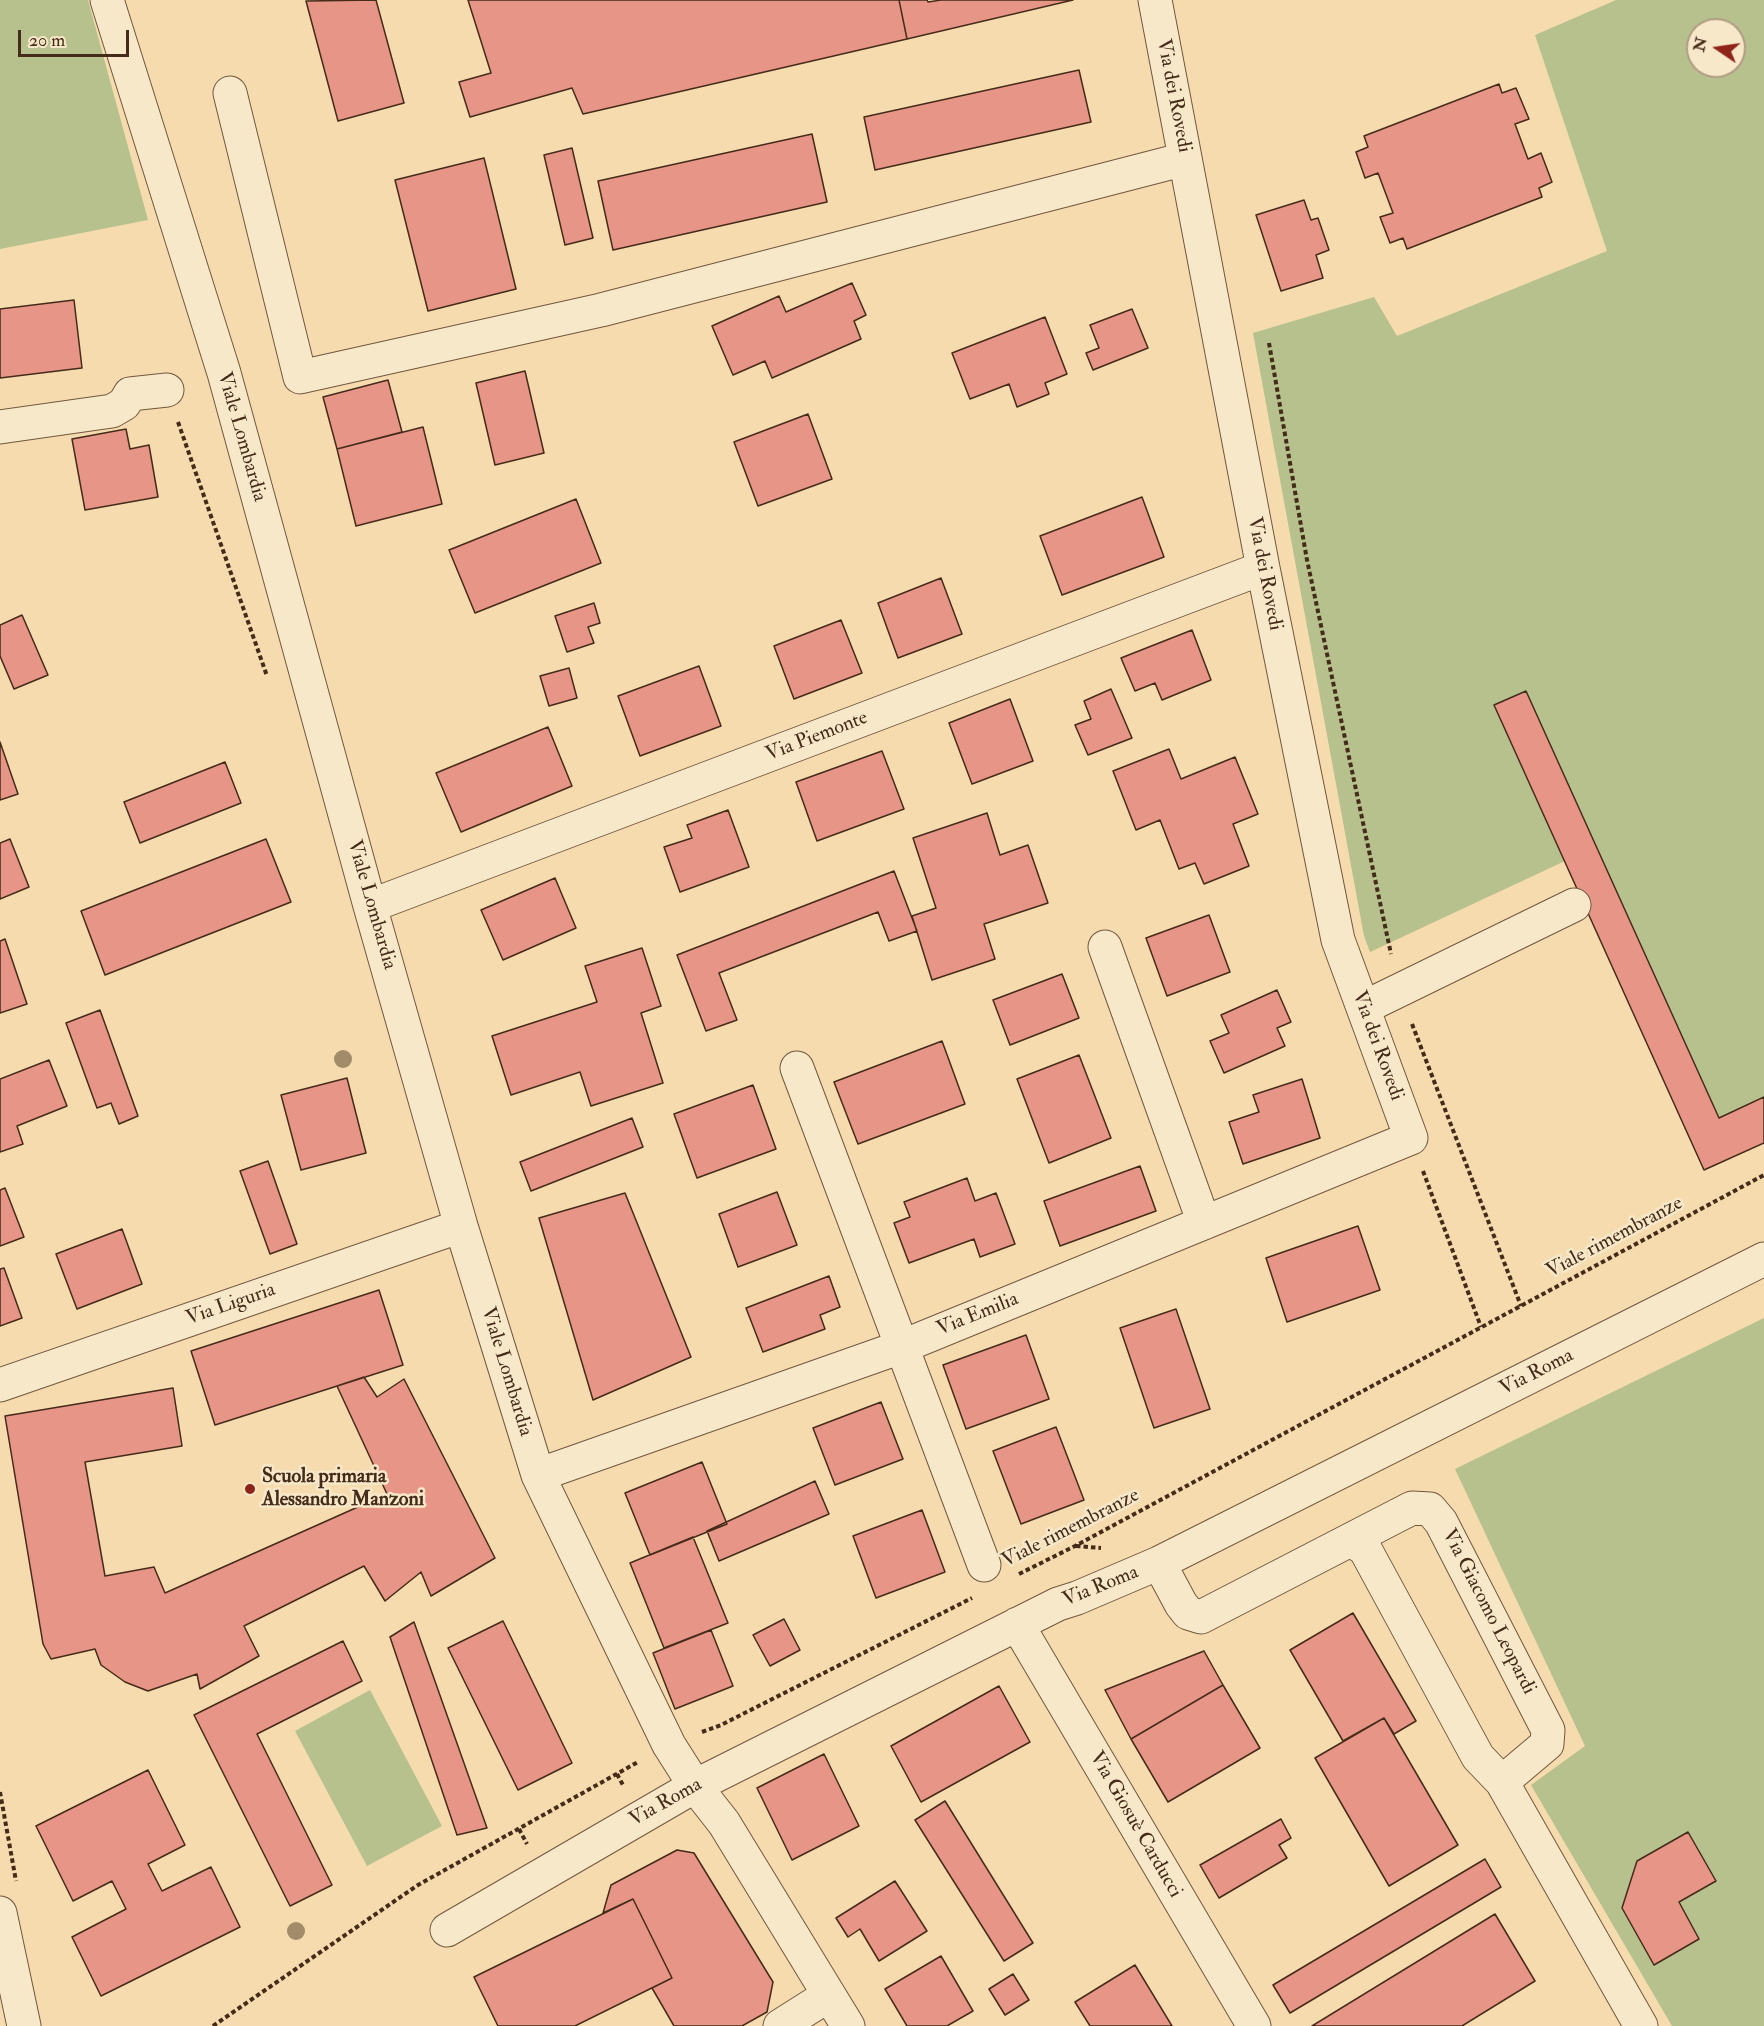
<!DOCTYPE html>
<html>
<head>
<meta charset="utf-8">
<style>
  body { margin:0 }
  #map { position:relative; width:1764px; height:2026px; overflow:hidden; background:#f5dbae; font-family:"IM FELL Double Pica",serif }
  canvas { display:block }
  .north { position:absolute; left:1686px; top:18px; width:60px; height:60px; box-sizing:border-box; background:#f8e8ca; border:2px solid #b09c83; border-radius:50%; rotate:283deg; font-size:16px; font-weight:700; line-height:24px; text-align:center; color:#452b19 }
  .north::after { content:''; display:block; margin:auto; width:21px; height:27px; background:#8f2418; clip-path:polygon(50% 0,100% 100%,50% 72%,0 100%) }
  .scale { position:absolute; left:18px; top:30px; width:111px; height:27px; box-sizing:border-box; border:3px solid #452b19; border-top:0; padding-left:8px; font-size:18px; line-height:21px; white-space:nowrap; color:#452b19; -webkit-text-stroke:4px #f8e8ca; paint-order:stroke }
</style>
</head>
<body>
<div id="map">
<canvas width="1764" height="2026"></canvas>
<div class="north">N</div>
<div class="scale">20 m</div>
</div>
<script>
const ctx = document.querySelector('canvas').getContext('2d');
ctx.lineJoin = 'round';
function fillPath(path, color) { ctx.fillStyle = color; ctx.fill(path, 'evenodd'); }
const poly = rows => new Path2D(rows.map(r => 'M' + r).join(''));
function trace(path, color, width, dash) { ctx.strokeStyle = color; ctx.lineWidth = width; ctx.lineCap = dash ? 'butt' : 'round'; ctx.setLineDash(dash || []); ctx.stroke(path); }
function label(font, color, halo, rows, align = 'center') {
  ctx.font = font + ' "IM FELL Double Pica",serif'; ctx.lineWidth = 5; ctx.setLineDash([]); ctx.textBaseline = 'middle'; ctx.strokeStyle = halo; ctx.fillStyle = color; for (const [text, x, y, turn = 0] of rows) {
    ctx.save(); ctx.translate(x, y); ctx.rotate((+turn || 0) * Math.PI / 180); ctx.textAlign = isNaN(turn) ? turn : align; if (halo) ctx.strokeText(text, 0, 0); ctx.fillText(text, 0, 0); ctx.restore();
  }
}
fillPath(poly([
  [0,0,88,0,148,220,0,249],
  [1616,0,1764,0,1764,1143,1704,1170,1565,861,1370,952,1364,936,1253,333,1374,297,1397,336,1607,251,1535,35],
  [1698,30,1734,30,1734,66,1698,66],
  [1764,1318,1764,2026,1672,2026,1531,1785,1585,1746,1455,1469],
  [370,1690,442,1826,367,1866,295,1731]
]), '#b7c18e');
const building = poly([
  [376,0,404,103,338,121,306,1,376,0],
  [468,0,899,0,907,39,583,114,572,88,470,117,459,82,491,73,468,0],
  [899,0,927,0,928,2,941,0,1073,0,907,39,899,0],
  [1079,70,1091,122,875,170,864,117,1079,70],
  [1499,84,1502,93,1516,88,1529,119,1515,124,1528,159,1541,153,1552,182,1539,188,1542,197,1407,249,1403,238,1390,243,1380,217,1393,213,1378,173,1365,178,1356,152,1368,147,1364,136,1499,84],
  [812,134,827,202,613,250,598,181,812,134],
  [572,148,593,238,565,245,544,155,572,148],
  [484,158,516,289,428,311,395,180,484,158],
  [1304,200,1311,220,1318,218,1329,250,1316,255,1323,278,1281,291,1256,215,1304,200],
  [852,283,866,315,854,321,861,339,772,378,765,361,733,375,712,326,779,296,786,312,852,283],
  [74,300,82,368,0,378,0,309,74,300],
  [1132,309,1148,348,1093,370,1086,353,1099,348,1090,325,1132,309],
  [1045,317,1067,374,1045,383,1049,394,1017,407,1009,384,970,399,952,353,1045,317],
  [525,371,544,453,495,465,476,383,525,371],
  [388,380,402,432,337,449,323,397,388,380],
  [808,414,832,479,758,506,734,442,808,414],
  [423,427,442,504,356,526,337,449,423,427],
  [126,429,130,449,149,445,158,497,85,510,72,439,126,429],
  [1142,497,1164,557,1062,595,1040,536,1142,497],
  [576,499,601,563,475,613,449,550,576,499],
  [941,578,962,634,898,658,878,603,941,578],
  [594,603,600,623,588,627,594,643,567,652,555,616,594,603],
  [22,615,48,675,14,689,0,656,0,625,22,615],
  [841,620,862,673,794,699,774,646,841,620],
  [1192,630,1211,680,1162,700,1155,683,1135,691,1121,658,1192,630],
  [699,666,721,726,640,756,618,696,699,666],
  [569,668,577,698,549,706,540,676,569,668],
  [1111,689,1132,738,1088,755,1075,725,1091,719,1084,701,1111,689],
  [1526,691,1719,1118,1764,1097,1764,1143,1704,1170,1494,705,1526,691],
  [1010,699,1033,761,972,784,949,723,1010,699],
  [548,727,572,786,461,832,436,773,548,727],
  [0,742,18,794,0,800,0,742],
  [1169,749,1181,779,1235,757,1258,814,1233,824,1249,866,1204,884,1195,863,1179,869,1160,820,1136,830,1113,771,1169,749],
  [882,751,904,809,817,841,796,782,882,751],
  [225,762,241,803,140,843,124,802,225,762],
  [728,810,749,867,680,892,664,847,692,838,687,825,728,810],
  [987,813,1000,855,1028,845,1048,903,984,924,995,959,932,980,912,916,936,908,913,838,987,813],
  [10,839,29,887,0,899,0,843,10,839],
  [266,839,291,902,105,975,81,911,266,839],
  [894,871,917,931,889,941,878,912,719,973,737,1020,706,1031,677,955,894,871],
  [555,878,576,928,503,960,481,910,555,878],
  [1209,915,1230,972,1167,996,1146,938,1209,915],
  [5,939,27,1004,0,1013,0,941,5,939],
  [642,948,661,1006,641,1013,663,1083,591,1106,580,1072,511,1095,492,1036,597,1002,585,966,642,948],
  [1062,974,1079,1018,1010,1045,993,1000,1062,974],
  [1277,990,1291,1022,1277,1028,1285,1046,1224,1073,1210,1041,1229,1033,1221,1015,1277,990],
  [100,1010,138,1116,119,1124,111,1103,97,1108,66,1023,100,1010],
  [942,1041,965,1104,858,1144,834,1082,942,1041],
  [1079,1055,1111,1138,1049,1163,1017,1079,1079,1055],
  [49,1060,67,1106,17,1126,23,1144,0,1152,0,1079,49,1060],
  [347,1078,366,1153,301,1170,281,1095,347,1078],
  [1302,1079,1320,1138,1243,1164,1229,1122,1259,1112,1253,1095,1302,1079],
  [753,1085,776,1149,697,1178,674,1114,753,1085],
  [632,1118,643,1147,531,1191,520,1162,632,1118],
  [268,1161,297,1244,270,1254,240,1171,268,1161],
  [1140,1166,1156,1211,1060,1246,1044,1201,1140,1166],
  [967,1178,975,1201,996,1193,1015,1244,980,1257,974,1239,909,1263,894,1223,910,1217,904,1202,967,1178],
  [5,1188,24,1237,0,1246,0,1190,5,1188],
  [777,1192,797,1245,738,1267,719,1214,777,1192],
  [625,1193,691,1357,593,1400,539,1218,625,1193],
  [1358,1226,1380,1290,1287,1322,1266,1258,1358,1226],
  [122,1229,142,1284,77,1309,56,1254,122,1229],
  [4,1268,22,1318,0,1326,0,1269,4,1268],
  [829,1276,840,1307,820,1315,825,1329,763,1352,746,1308,829,1276],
  [379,1290,403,1365,215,1425,191,1351,379,1290],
  [1176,1309,1210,1409,1154,1428,1120,1328,1176,1309],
  [1026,1335,1049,1399,966,1429,943,1365,1026,1335],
  [364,1377,377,1397,404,1379,495,1558,431,1596,421,1572,385,1601,364,1566,244,1626,259,1656,200,1689,197,1674,148,1691,125,1682,101,1665,95,1649,51,1659,43,1644,5,1416,173,1388,182,1446,85,1462,105,1576,154,1567,165,1593,387,1494,337,1386,364,1377],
  [881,1402,903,1459,835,1485,813,1428,881,1402],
  [1056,1427,1084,1500,1021,1524,993,1451,1056,1427],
  [702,1462,727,1524,650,1555,625,1493,702,1462],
  [815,1481,829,1514,719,1561,707,1531,815,1481],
  [922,1510,945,1572,876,1598,853,1536,922,1510],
  [693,1537,728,1623,664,1648,630,1563,693,1537],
  [1353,1613,1416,1721,1394,1734,1384,1718,1343,1741,1290,1650,1353,1613],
  [784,1619,800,1650,770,1666,753,1635,784,1619],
  [503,1621,572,1763,518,1790,448,1648,503,1621],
  [414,1622,487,1828,457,1835,390,1637,414,1622],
  [711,1630,733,1686,675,1709,653,1653,711,1630],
  [343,1641,362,1681,257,1734,332,1885,290,1906,194,1715,343,1641],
  [1204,1651,1223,1685,1131,1739,1105,1690,1204,1651],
  [1223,1685,1260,1748,1168,1802,1131,1739,1223,1685],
  [999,1686,1030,1742,921,1802,891,1746,999,1686],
  [1384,1718,1458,1845,1389,1886,1315,1758,1384,1718],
  [824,1754,859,1826,792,1860,757,1788,824,1754],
  [148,1770,185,1845,148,1864,162,1891,211,1867,240,1927,101,1996,72,1937,126,1909,112,1881,73,1901,36,1826,148,1770],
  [945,1801,1033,1943,1004,1961,915,1820,945,1801],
  [1281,1819,1291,1838,1279,1845,1287,1858,1219,1898,1200,1865,1281,1819],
  [1688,1832,1716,1881,1679,1902,1699,1939,1654,1965,1622,1908,1637,1861,1688,1832],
  [677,1850,694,1853,773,1982,767,2012,742,2026,674,2026,652,1988,672,1978,633,1899,603,1913,611,1885,677,1850],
  [1485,1859,1501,1887,1290,2013,1273,1985,1485,1859],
  [895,1881,927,1931,879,1961,860,1929,848,1937,836,1918,895,1881],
  [633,1899,672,1978,575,2026,498,2026,474,1977,633,1899],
  [1495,1914,1535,1981,1462,2026,1312,2026,1495,1914],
  [941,1956,973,2011,947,2026,907,2026,885,1989,941,1956],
  [1135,1965,1172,2026,1090,2026,1075,2002,1135,1965],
  [1013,1974,1029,2000,1005,2015,989,1989,1013,1974]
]);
fillPath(building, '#e79586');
trace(building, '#452b19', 1.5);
const minor = poly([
  [107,0,224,373,370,906,461,1226,538,1475,669,1745,695,1786,724,1823,848,2026],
  [230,93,300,377,601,310,1185,159],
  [0,427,112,411,124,404,130,394,167,390],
  [370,906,1263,568],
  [1105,947,1204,1223],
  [1363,1008,1574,905],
  [797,1068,984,1565],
  [0,1385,461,1226],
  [538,1475,901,1347,1411,1138,1338,940,1263,568,1155,0],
  [1159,1563,1181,1604,1188,1613,1201,1617,1412,1508,1430,1509,1441,1522,1548,1730,1547,1744,1502,1782,1478,1757,1365,1549,1351,1540],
  [1017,1624,1254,2026],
  [1502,1782,1641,2026],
  [0,1913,24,2026],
  [447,1930,695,1786,1058,1604,1077,1598,1159,1563,1764,1259],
  [780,2026,829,1995]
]);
trace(minor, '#71573e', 35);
trace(poly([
  [1269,343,1307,560,1391,954],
  [178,422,267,676],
  [1412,1024,1521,1306],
  [1423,1171,1481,1327],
  [1076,1546,1101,1548],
  [1019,1574,1075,1546,1764,1175],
  [702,1732,721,1725,972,1598],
  [617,1774,624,1787],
  [0,1792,16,1881],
  [519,1829,527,1844],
  [213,2026,418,1885,638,1762]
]), '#452b19', 4, [4.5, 3]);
trace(minor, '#f8e8ca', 33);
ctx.fillStyle = '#a18b69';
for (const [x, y] of [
  [343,1059],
  [296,1931]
]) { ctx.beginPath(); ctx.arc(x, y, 9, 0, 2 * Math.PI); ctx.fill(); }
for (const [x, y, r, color] of [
  [250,1489,6,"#8f2418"]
]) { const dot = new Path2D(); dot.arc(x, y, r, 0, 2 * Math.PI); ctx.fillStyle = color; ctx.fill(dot); trace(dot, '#f8e8ca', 2); }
label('20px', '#452b19', '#f8e8ca', [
  ["Via dei Rovedi",1173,96,79],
  ["Viale Lombardia",241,437,74],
  ["Via dei Rovedi",1264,574,79],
  ["Via Piemonte",817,737,-21],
  ["Viale Lombardia",371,905,74],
  ["Via dei Rovedi",1377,1046,70],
  ["Viale rimembranze",1615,1238,-28],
  ["Via Liguria",231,1305,-19],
  ["Via Emilia",978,1315,-22],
  ["Viale Lombardia",506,1372,73],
  ["Via Roma",1537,1373,-27],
  ["Viale rimembranze",1071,1529,-27],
  ["Via Roma",1101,1587,-22],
  ["Via Giacomo Leopardi",1488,1612,63],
  ["Via Roma",666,1803,-29],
  ["Via Giosuè Carducci",1135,1825,60]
]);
label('bold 20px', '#452b19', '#f8e8ca', [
  ["Scuola primaria",262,1478],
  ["Alessandro Manzoni",262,1501]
], 'left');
</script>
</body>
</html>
